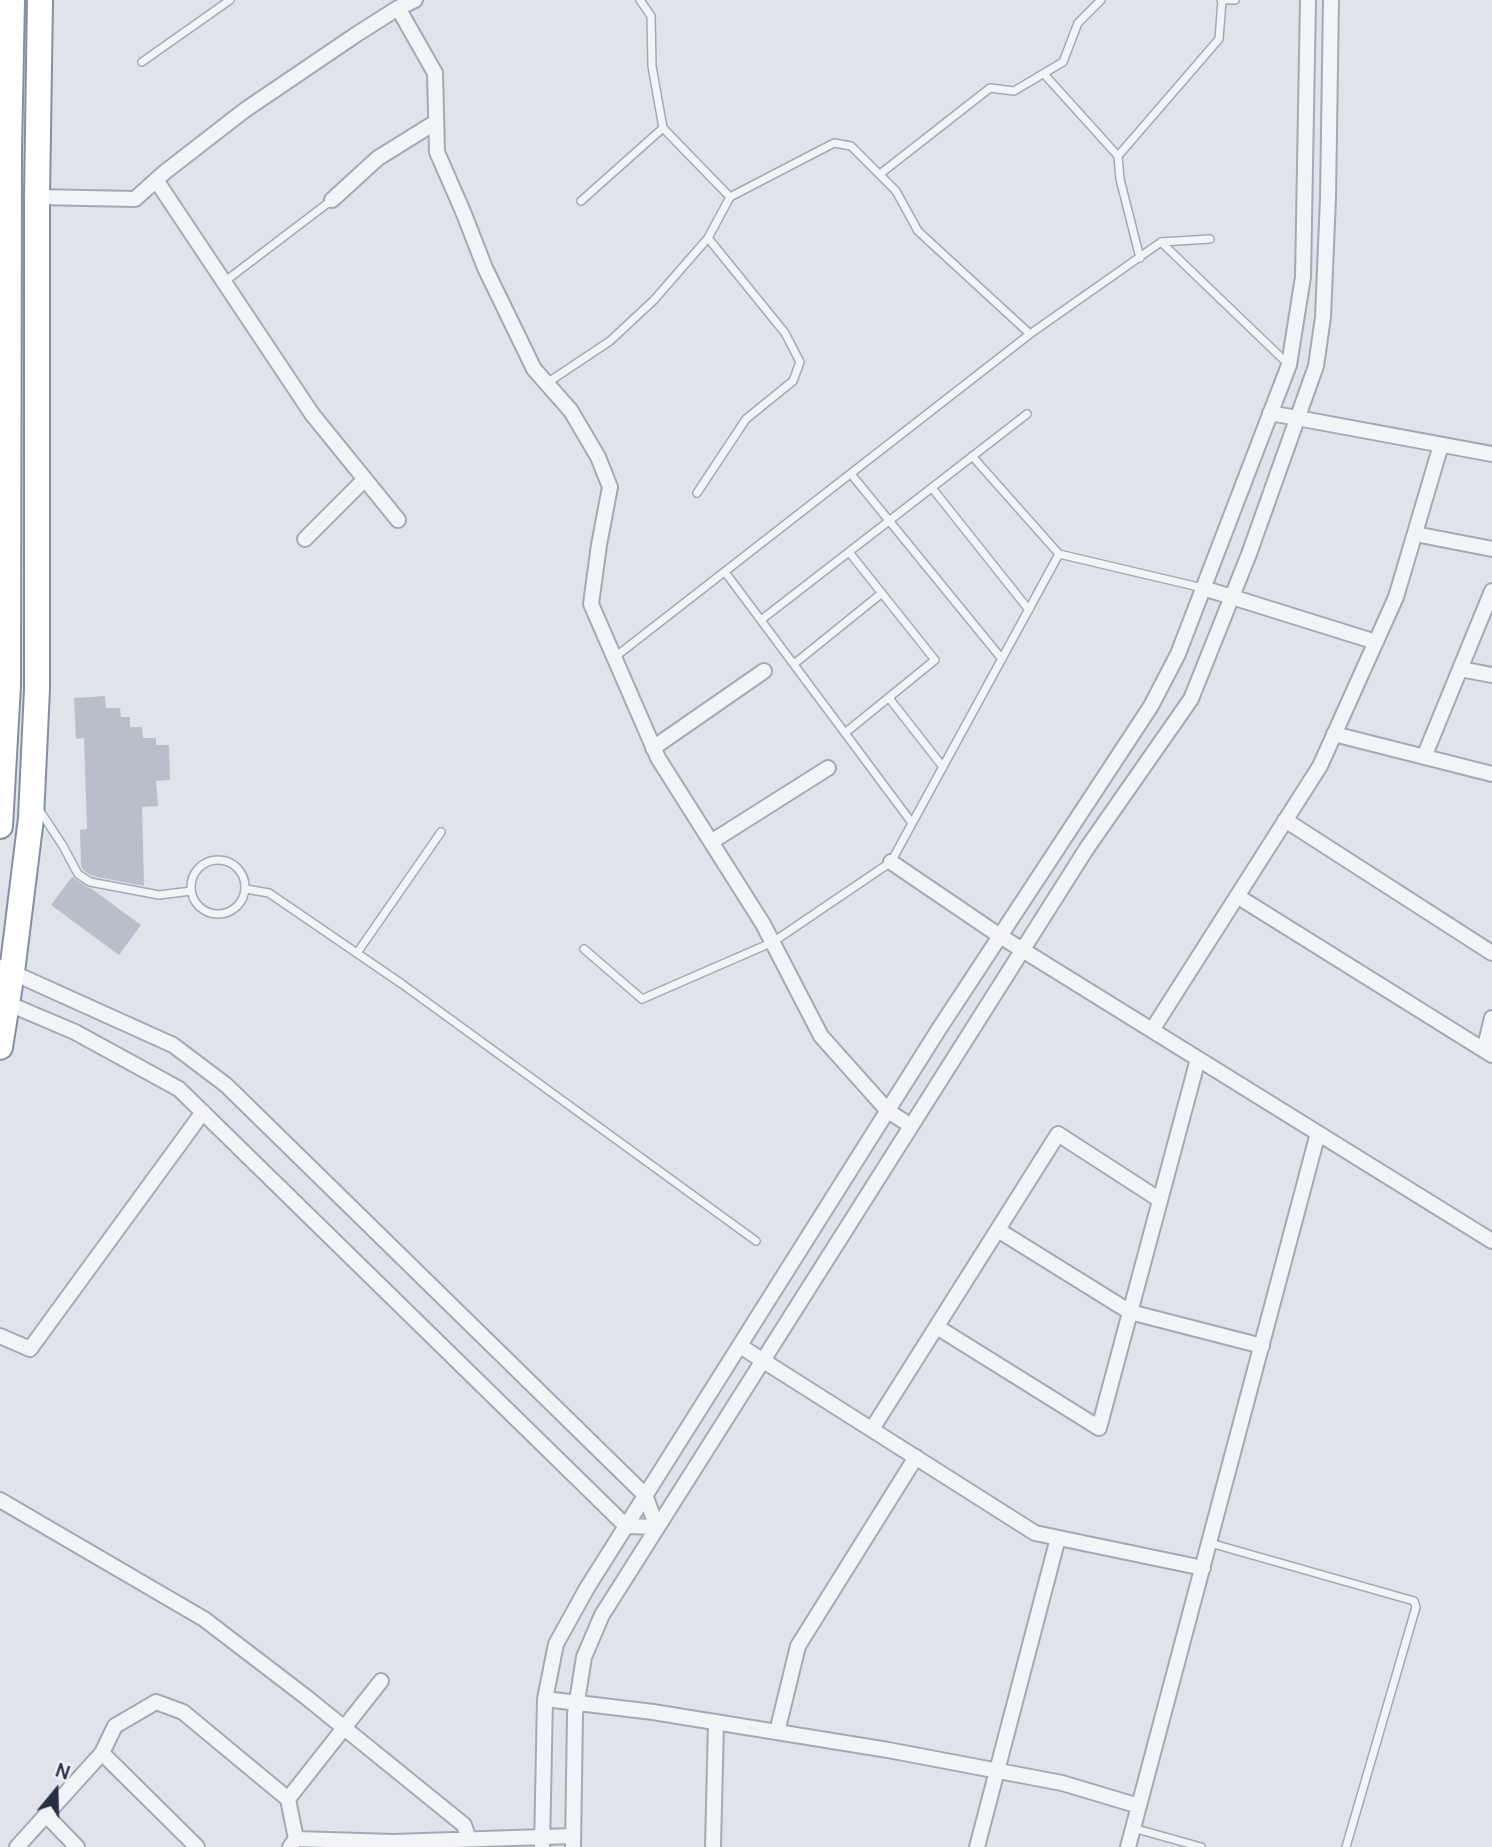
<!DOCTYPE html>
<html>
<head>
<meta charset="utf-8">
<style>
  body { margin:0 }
  #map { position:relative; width:1492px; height:1847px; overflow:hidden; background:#e0e3ea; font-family:Manrope,sans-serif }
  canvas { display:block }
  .north { position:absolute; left:21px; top:1756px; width:70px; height:70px; -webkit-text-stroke:5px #eff2f7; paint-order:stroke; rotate:19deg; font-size:19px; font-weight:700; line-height:28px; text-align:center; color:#262f43 }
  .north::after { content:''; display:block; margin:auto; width:24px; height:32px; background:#262f43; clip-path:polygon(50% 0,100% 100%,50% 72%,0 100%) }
</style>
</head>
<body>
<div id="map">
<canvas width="1492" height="1847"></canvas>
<div class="north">N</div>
</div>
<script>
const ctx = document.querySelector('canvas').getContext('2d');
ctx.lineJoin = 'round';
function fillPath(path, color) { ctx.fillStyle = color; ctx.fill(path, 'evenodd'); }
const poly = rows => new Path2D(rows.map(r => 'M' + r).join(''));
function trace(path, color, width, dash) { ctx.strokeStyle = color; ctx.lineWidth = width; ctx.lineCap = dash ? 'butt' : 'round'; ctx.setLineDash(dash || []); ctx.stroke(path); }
fillPath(poly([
  [105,696,106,708,120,708,121,717,130,717,130,727,142,727,143,738,156,738,156,745,169,745,170,780,156,781,158,806,142,807,144,886,92,876,83,870,81,866,80,830,87,829,84,738,76,739,74,698],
  [72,877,87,887,92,889,141,925,119,955,51,905]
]), '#b9becb');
const service = poly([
  [1221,0,1235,0],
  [142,62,230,0],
  [1044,74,1118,156,1120,179,1140,258],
  [663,128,730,197,834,143,851,146,896,191,918,231,1030,334],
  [1118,156,1219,39,1222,1],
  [880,174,990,88,1014,91,1063,62,1078,23,1101,0],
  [581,201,663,128,652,66,651,16,640,0],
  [1161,242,1289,365],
  [224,282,332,200],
  [547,383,610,341,654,300,708,238,730,197],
  [972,456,1059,554,1203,588],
  [851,474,1002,659],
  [932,488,1029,610],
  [697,493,746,419,793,381,800,362,785,333,708,238],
  [725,572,912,823],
  [761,620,1027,414],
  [615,657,1030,334,1161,242,1210,239],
  [794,664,882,593],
  [889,698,943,767],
  [845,733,935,660,849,552],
  [38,808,63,846,78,874,90,882,159,895,191,891],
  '191 887a27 27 0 1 1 54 0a27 27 0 1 1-54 0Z',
  [246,889,269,893,402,984,756,1241],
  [584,949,642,999,773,942,891,862,1059,554],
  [357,953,441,832],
  [1210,1543,1414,1601,1416,1607,1346,1847],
  [1133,1828,1201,1847]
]);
const minor = poly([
  [398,8,435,73,437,152,464,214,485,268,534,369,571,411,598,457,610,487,599,545,591,604,658,758,763,924,821,1036,888,1111,911,1126],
  [156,180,312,414,398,520],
  [37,197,135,199,165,172,245,110,357,34,398,8,415,0],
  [332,200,378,158,436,122],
  [1270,413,1492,454],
  [1415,534,1492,549],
  [305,539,365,479],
  [1203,588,1376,642],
  [1460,669,1492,675],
  [1334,734,1492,774],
  [653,748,764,671],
  [1424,757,1492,591],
  [1285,820,1492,953],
  [711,842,828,768],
  [891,862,1000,936,1492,1241],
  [1237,896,1492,1055],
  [0,967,173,1045,226,1085,645,1495,657,1527,626,1526,179,1089,75,1032,2,1001],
  [1152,1030,1320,766,1396,597,1441,445],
  [1484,1050,1492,1018],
  [998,1230,1130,1312,1262,1346],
  [937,1327,1099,1428,1198,1059],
  [0,1336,30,1349,203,1112],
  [740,1346,1035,1533,1203,1568],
  [872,1429,1058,1134,1160,1200],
  [0,1500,204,1619,306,1697,464,1825,469,1839],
  [545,1699,653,1712,888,1750,1062,1783,1139,1806],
  [777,1732,798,1646,916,1457],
  [102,1753,197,1847],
  [46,1815,77,1847],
  [296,1839,288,1799,381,1681],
  [17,1847,102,1753,115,1726,156,1702,183,1712,288,1799],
  [290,1847,296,1839,393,1842,573,1836],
  [542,1847,545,1699,556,1644,587,1588,939,1029,1151,706,1178,654,1289,365,1303,277,1308,0],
  [573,1847,575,1714,584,1657,602,1615,1087,848,1191,699,1249,554,1316,366,1323,317,1328,198,1331,0],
  [713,1847,716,1722],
  [977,1847,1058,1538],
  [1128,1847,1318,1133]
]);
const trunk = poly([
  [0,826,8,685,9,151,12,0],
  [0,1047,12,972,31,818,37,689,37,197,40,0]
]);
trace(service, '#a4a9b5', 10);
trace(minor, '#a4a9b5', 18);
trace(trunk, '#858fa2', 28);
trace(service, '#f3f4f8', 7);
trace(minor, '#f3f4f8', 14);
trace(trunk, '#fff', 24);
</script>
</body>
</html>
